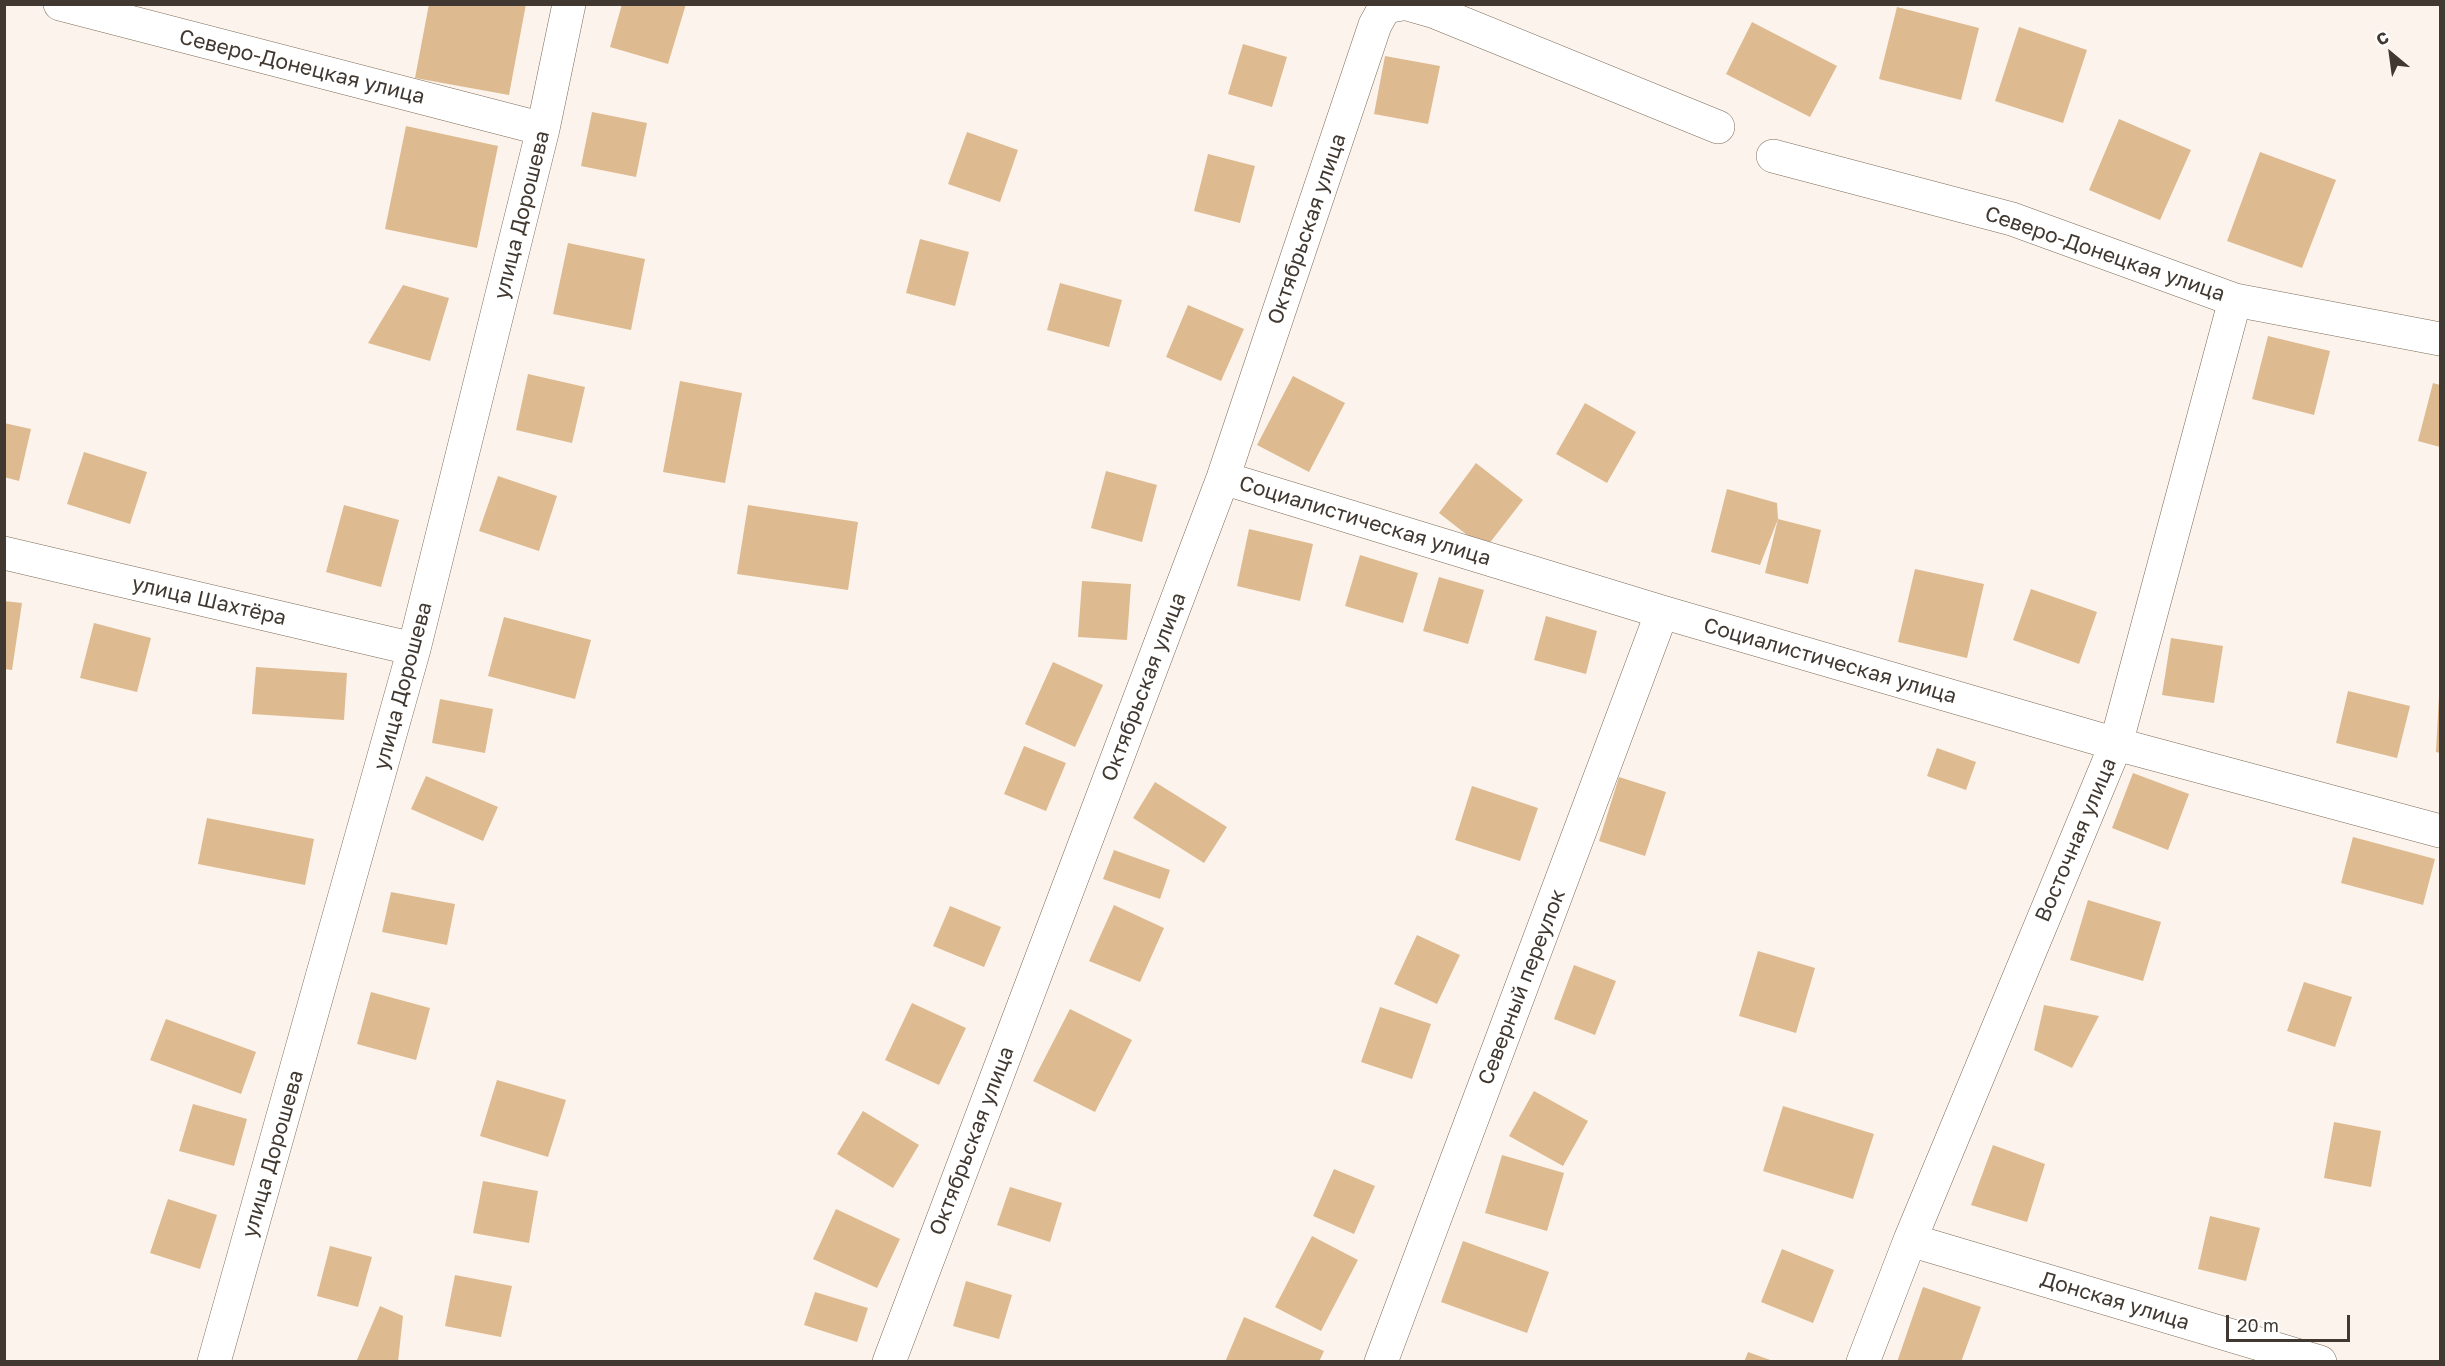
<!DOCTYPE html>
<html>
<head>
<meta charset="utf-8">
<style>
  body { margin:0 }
  #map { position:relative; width:2445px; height:1366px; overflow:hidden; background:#fcf4ec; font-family:"Golos Text",sans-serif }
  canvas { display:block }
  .frame { position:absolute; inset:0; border:6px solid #413931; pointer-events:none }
  .north { position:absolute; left:2361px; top:24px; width:60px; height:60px; -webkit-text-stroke:4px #fff; paint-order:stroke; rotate:331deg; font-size:16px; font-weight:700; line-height:24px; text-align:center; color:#413931 }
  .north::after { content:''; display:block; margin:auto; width:21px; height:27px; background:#413931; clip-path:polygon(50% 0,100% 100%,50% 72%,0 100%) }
  .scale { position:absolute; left:2226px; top:1315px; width:124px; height:27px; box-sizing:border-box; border:3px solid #413931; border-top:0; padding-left:8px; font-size:18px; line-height:21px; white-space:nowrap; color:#413931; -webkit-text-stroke:4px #fff; paint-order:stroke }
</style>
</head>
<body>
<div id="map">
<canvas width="2445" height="1366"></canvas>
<div class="frame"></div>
<div class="north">С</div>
<div class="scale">20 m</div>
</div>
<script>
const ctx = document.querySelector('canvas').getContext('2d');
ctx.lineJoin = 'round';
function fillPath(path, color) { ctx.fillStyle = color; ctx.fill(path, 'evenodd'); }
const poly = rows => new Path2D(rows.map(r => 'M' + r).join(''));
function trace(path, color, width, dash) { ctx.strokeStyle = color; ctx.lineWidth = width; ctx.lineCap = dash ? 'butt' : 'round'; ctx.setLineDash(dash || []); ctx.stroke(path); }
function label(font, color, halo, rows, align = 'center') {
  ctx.font = font + ' "Golos Text",sans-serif'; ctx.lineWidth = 4.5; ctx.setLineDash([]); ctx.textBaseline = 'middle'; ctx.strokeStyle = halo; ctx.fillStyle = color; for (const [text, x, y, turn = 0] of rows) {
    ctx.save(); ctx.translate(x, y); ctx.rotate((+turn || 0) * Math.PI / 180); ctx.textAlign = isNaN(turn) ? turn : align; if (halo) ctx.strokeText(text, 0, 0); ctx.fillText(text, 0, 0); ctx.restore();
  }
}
fillPath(poly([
  [429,4,526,4,509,95,415,78],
  [622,4,686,4,668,64,610,47],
  [1897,7,1979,28,1961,100,1879,79],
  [1752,22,1837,66,1810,117,1726,74],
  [2019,27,2087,50,2063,123,1995,101],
  [1243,44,1287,57,1272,107,1228,94],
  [1385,56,1440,66,1428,124,1374,114],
  [592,112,647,123,636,177,581,166],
  [2119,119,2191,150,2160,220,2089,190],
  [406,126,498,146,477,248,385,229],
  [967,132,1018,150,1000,202,948,184],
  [2260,152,2336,180,2302,268,2227,241],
  [1208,154,1255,166,1240,223,1194,211],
  [920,239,969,252,955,306,906,293],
  [568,243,645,259,631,330,553,314],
  [1060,283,1122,300,1109,347,1047,330],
  [403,285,449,298,430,361,368,343],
  [1188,305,1244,329,1221,381,1166,357],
  [2268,336,2330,351,2314,415,2252,399],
  [528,374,585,387,572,443,516,430],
  [1293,376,1345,403,1309,472,1257,445],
  [680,381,742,393,725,483,663,472],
  [2433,383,2440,385,2440,447,2418,441],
  [1585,403,1636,432,1607,483,1556,454],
  [4,423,31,429,19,481,4,477],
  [84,452,147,472,130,524,67,504],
  [1476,463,1523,500,1485,549,1439,513],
  [1106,471,1157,485,1142,542,1091,528],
  [498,476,557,496,539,551,479,531],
  [1727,489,1777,503,1778,519,1760,565,1711,552],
  [344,505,399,520,381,587,326,572],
  [748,505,858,522,848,590,737,574],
  [1778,519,1821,530,1808,584,1765,573],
  [1249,529,1313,544,1300,601,1237,586],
  [1360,555,1418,573,1403,623,1345,606],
  [1915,569,1984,584,1967,658,1898,642],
  [1439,577,1484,590,1468,644,1423,631],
  [1082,581,1131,584,1127,640,1078,637],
  [2031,589,2097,612,2079,664,2013,640],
  [4,601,22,603,12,670,4,669],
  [1546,616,1597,631,1586,674,1534,660],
  [504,617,591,640,575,699,488,676],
  [94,623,151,638,137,692,80,678],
  [2171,638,2223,646,2214,703,2162,695],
  [1053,662,1103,685,1075,747,1025,724],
  [256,667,347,673,344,720,252,714],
  [2348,691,2410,706,2397,758,2336,743],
  [2439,696,2440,696,2440,753,2436,752],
  [440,699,493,709,485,753,432,743],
  [1024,746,1066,763,1046,811,1004,794],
  [1937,748,1976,762,1966,790,1927,776],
  [2133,773,2189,794,2168,850,2112,828],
  [426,776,498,807,483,841,411,809],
  [1619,777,1666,792,1645,856,1599,841],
  [1155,782,1227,827,1204,863,1133,818],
  [1472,786,1538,808,1520,861,1455,840],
  [207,818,314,839,305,885,198,864],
  [2353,837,2435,859,2423,905,2341,883],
  [1114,850,1170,870,1160,899,1103,879],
  [391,892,455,904,447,945,382,932],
  [2088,900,2161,922,2143,981,2070,960],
  [1114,905,1164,928,1140,982,1089,961],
  [950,906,1001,927,984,967,933,946],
  [1417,935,1460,955,1437,1004,1394,984],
  [1758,951,1815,968,1796,1033,1739,1016],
  [1574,965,1616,981,1595,1035,1554,1019],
  [2304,982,2352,997,2335,1047,2287,1031],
  [371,992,430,1008,416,1060,357,1044],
  [912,1003,966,1028,939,1085,885,1060],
  [2044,1005,2099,1016,2072,1068,2034,1050],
  [1380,1007,1431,1024,1412,1079,1361,1062],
  [1070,1009,1132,1040,1095,1112,1033,1081],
  [166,1019,256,1052,241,1094,150,1060],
  [497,1080,566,1100,548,1157,480,1136],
  [1534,1091,1588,1121,1563,1166,1509,1136],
  [193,1104,247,1119,234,1166,179,1151],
  [1783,1106,1874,1134,1853,1199,1763,1171],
  [863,1111,919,1145,893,1188,837,1154],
  [2334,1122,2381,1131,2371,1187,2324,1178],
  [1993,1145,2045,1164,2027,1222,1971,1205],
  [1502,1155,1564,1173,1547,1231,1485,1213],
  [1334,1169,1375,1186,1354,1234,1313,1216],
  [483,1181,538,1191,529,1243,473,1233],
  [1010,1187,1062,1203,1050,1242,997,1225],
  [168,1199,217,1215,200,1269,150,1253],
  [836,1209,900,1239,877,1288,813,1259],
  [2210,1216,2260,1228,2246,1281,2198,1269],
  [1312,1236,1358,1260,1321,1331,1275,1307],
  [1463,1241,1549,1272,1527,1333,1441,1302],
  [330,1246,372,1257,358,1307,317,1296],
  [1782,1249,1834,1270,1813,1323,1761,1302],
  [455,1275,512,1286,501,1337,445,1326],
  [966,1281,1012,1295,999,1339,953,1326],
  [1923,1287,1981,1307,1961,1362,1897,1362],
  [815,1292,868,1308,857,1342,804,1325],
  [380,1306,403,1316,398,1362,356,1362],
  [1244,1317,1324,1351,1319,1362,1225,1362],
  [1748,1352,1773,1361,1773,1362,1744,1362]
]), '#deba90');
const minor = poly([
  [60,4,543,129],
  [1407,4,1435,12,1718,127],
  [1773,156,2012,219,2235,300,2440,339],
  [1223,478,1662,612,2116,744,2440,831],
  [4,553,414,649],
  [1910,1240,2320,1362],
  [214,1362,414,649,543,129,569,4],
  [889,1362,1223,478,1375,25,1385,7,1402,4],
  [1381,1362,1662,612],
  [1863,1362,1910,1240,2116,744,2235,300]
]);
trace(minor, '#7d6b59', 34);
trace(minor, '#fff', 33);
label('21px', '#413931', '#fff', [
  ["Северо-Донецкая улица",302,67,14],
  ["улица Дорошева",522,215,-76],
  ["Октябрьская улица",1307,229,-71],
  ["Северо-Донецкая улица",2105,254,19],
  ["Социалистическая улица",1365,521,17],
  ["улица Шахтёра",209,601,13],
  ["Социалистическая улица",1830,661,16],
  ["улица Дорошева",403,686,-75],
  ["Октябрьская улица",1144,687,-69],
  ["Восточная улица",2076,840,-67],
  ["Северный переулок",1522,987,-69],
  ["Октябрьская улица",972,1141,-69],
  ["улица Дорошева",273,1154,-74],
  ["Донская улица",2115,1301,17]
]);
</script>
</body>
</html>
